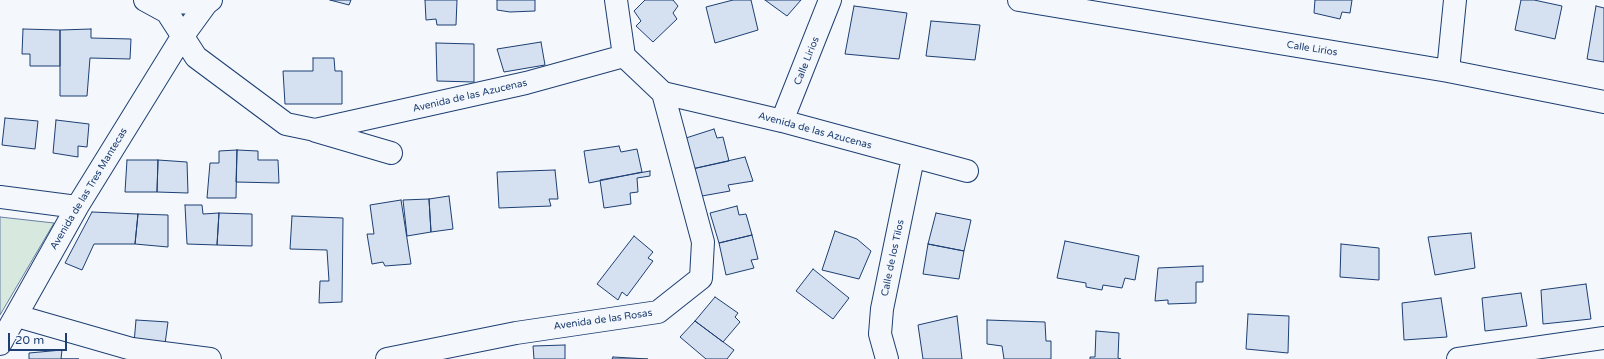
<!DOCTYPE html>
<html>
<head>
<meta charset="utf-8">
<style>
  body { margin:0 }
  #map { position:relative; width:1604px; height:359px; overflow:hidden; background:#f4f7fb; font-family:"Varela Round",sans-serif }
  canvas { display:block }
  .scale { position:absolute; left:8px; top:333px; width:59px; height:18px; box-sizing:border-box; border:2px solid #1d3f73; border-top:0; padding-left:5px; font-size:12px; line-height:14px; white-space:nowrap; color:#1d3f73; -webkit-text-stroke:3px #f4f7fb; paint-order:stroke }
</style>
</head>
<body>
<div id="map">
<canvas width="1604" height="359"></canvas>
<div class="scale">20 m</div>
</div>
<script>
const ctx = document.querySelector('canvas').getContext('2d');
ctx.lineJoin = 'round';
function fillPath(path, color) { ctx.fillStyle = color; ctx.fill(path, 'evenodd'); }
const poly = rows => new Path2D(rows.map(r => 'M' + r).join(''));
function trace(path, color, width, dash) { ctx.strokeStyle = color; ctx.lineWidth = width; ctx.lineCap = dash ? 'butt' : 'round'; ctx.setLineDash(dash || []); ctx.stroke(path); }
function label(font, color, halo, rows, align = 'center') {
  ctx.font = font + ' "Varela Round",sans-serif'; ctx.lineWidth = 3; ctx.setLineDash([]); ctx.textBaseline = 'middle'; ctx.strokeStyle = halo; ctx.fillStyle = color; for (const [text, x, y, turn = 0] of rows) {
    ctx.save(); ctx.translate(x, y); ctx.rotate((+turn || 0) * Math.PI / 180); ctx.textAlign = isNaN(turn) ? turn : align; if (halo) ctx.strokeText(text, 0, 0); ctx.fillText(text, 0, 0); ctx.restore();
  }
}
const green = poly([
  [0,217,54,223,0,315,0,217]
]);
fillPath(green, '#d7e8df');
trace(green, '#687fa3', 1);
const building = poly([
  [330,0,351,0,349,5,330,0],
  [425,0,457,0,456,25,437,25,436,19,426,20,425,0],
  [497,0,535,0,535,11,510,12,497,10,497,0],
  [645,0,673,0,678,6,673,13,677,19,653,42,636,26,641,21,634,11,645,0],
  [733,0,751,0,758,30,715,43,706,7,733,0],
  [765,0,801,0,787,16,765,0],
  [1315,0,1352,0,1350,13,1342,12,1340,19,1314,13,1315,0],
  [1521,0,1534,0,1562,6,1555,39,1515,30,1521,0],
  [854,6,907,13,899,59,845,54,854,6],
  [1596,6,1604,8,1604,62,1587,59,1596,6],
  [931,21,980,25,975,60,926,56,931,21],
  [23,29,60,30,60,66,30,66,30,54,22,54,23,29],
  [91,29,91,38,131,39,130,59,90,58,87,96,60,96,60,30,91,29],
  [541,42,545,65,504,72,497,49,541,42],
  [436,43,474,44,474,82,437,81,436,43],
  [313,58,334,58,335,71,342,71,342,104,285,104,283,71,313,71,313,58],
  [5,118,38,121,35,149,2,145,5,118],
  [56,120,89,124,87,147,78,146,78,157,53,153,56,120],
  [714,129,717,138,723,137,729,161,692,169,686,138,714,129],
  [619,146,621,152,637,149,642,172,589,183,584,151,619,146],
  [237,150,236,198,207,198,210,163,219,163,219,151,237,150],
  [237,150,258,151,258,160,278,160,279,183,236,182,237,150],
  [745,157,753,181,728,185,730,191,702,196,692,169,745,157],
  [127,160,158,160,157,192,125,192,127,160],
  [158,160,187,162,188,193,157,192,158,160],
  [555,170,558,199,549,199,551,206,499,208,497,172,555,170],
  [650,171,650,176,637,178,638,192,630,193,631,204,604,208,600,180,650,171],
  [449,196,453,229,431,232,429,199,449,196],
  [429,199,431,232,407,236,403,200,429,199],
  [401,200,411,264,385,266,383,262,372,264,367,234,374,234,370,205,401,200],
  [185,205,202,205,203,214,219,213,217,245,187,244,185,205],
  [737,206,739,215,746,214,752,235,719,243,710,213,737,206],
  [92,212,138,214,135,244,94,244,82,270,65,263,92,212],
  [219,213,252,214,252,246,217,245,219,213],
  [936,213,971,220,964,251,928,244,936,213],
  [138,214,168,215,168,247,135,244,138,214],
  [292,216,343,218,342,302,319,303,320,281,329,281,327,250,290,249,292,216],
  [835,231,857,239,871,251,859,279,822,270,835,231],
  [1471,233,1475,268,1435,275,1428,237,1471,233],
  [752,235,758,259,751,260,754,268,726,275,719,243,752,235],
  [634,236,653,252,648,258,653,261,627,296,622,292,618,300,597,284,634,236],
  [1065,241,1139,256,1135,280,1125,278,1122,288,1103,285,1102,290,1086,287,1086,283,1057,278,1065,241],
  [928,244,964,251,959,279,923,274,928,244],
  [1341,244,1379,248,1379,280,1340,277,1341,244],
  [1203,266,1203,282,1196,282,1196,303,1168,304,1168,300,1155,301,1158,268,1203,266],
  [813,269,849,298,833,319,796,291,813,269],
  [1586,284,1591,319,1543,324,1541,290,1586,284],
  [1521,293,1527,326,1485,331,1482,298,1521,293],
  [715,297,738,313,735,317,740,322,723,342,695,321,715,297],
  [1441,298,1447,337,1404,340,1402,303,1441,298],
  [1248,314,1289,316,1288,353,1246,349,1248,314],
  [957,316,962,359,923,359,918,325,957,316],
  [136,320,168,322,165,344,134,343,136,320],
  [987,320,1045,322,1046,341,1051,341,1051,359,1004,359,1002,346,987,344,987,320],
  [695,321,734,350,727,359,706,359,680,337,695,321],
  [1096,331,1119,333,1118,358,1121,359,1090,359,1090,357,1095,357,1096,331],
  [565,345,565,359,534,359,533,346,565,345],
  [62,350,61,359,79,359,29,359,29,353,62,350],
  [613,357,648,359,612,359,613,357]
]);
fillPath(building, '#d5e0f0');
trace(building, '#1d3f73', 1);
const minor = poly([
  [145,0,167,12,196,57,286,124,315,130,526,83,624,56],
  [149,0,206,4,211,0],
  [1019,0,1448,71,1604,102],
  [1448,71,1455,0],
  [663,93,782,121,967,171],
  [782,121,830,0],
  [316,131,391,153],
  [0,197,77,207],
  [17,316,132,349,210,359],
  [0,344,77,207,182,37,206,4],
  [387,359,516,333,658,312,701,278,703,242,663,93,624,56,616,0],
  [887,359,880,334,882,309,913,158],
  [1458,359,1604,338]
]);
trace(minor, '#1d3f73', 24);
trace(minor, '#f4f7fb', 22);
label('10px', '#1d3f73', '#f4f7fb', [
  ["Calle Lirios",1312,49,9],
  ["Calle Lirios",807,61,-68],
  ["Avenida de las Azucenas",470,96,-13],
  ["Avenida de las Azucenas",815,131,15],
  ["Avenida de las Tres Mantecas",89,189,-59],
  ["Calle de los Tilos",893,258,-78],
  ["Avenida de las Rosas",603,320,-8]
]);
</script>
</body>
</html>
